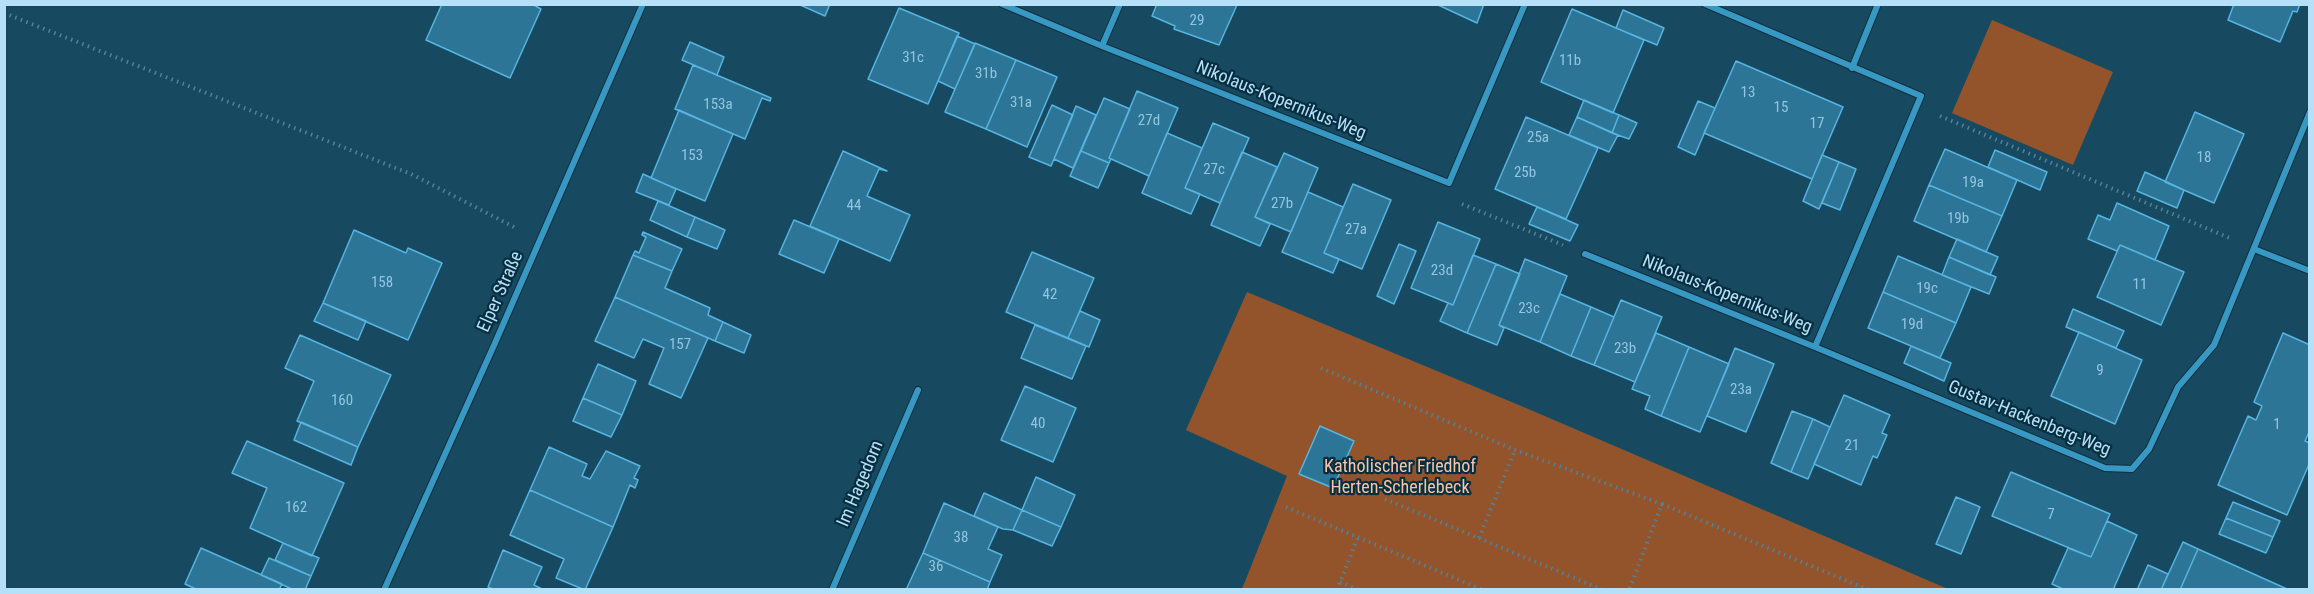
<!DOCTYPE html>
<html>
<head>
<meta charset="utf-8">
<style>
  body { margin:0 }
  #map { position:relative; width:2314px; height:594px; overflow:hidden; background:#174a61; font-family:"Roboto Condensed",sans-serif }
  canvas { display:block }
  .frame { position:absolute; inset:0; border:6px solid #b6e0f7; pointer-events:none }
</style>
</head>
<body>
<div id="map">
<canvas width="2314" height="594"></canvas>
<div class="frame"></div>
</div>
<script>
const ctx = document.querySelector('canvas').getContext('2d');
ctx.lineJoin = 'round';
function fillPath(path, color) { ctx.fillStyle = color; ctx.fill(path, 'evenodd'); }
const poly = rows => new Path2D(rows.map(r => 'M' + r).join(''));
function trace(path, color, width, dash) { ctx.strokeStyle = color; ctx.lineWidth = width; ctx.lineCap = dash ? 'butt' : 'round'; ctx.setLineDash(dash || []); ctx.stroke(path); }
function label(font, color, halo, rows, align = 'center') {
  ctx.font = font + ' "Roboto Condensed",sans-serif'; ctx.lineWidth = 4.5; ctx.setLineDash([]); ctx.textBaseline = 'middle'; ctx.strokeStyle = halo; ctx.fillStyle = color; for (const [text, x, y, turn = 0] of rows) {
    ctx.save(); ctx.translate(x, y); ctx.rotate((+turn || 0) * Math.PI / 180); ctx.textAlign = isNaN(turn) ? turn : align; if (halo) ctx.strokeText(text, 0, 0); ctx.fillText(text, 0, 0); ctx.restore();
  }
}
fillPath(poly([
  [1992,20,2113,72,2073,165,1952,113],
  [1247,292,1526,408,1948,589,1242,589,1287,476,1186,430]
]), '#93542c');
const building = poly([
  [442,4,532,4,541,9,510,78,426,40,442,4],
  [798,4,830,4,825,16,798,4],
  [1157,4,1237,4,1237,5,1219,45,1174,29,1175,26,1152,16,1157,4],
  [1436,4,1484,4,1477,23,1436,4],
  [2234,4,2300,4,2297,12,2293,11,2280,42,2228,20,2234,4],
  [899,8,959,33,928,104,868,79,899,8],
  [1572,9,1644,40,1613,113,1541,82,1572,9],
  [1623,10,1664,28,1657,45,1616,28,1623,10],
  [957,36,975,44,955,89,938,81,957,36],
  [690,42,724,57,717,75,682,60,690,42],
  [975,43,1016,60,986,129,945,112,975,43],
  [1016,60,1057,77,1027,147,986,129,1016,60],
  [1736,61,1843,107,1812,179,1704,133,1736,61],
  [693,65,771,98,770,101,762,98,745,139,675,109,693,65],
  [1137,91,1178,108,1149,176,1109,158,1137,91],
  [1104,98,1130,109,1109,158,1111,159,1109,163,1081,151,1104,98],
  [1584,100,1619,115,1612,133,1577,117,1584,100],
  [1698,101,1715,108,1695,155,1678,147,1698,101],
  [1052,105,1073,115,1051,166,1029,157,1052,105],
  [1076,106,1096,115,1073,168,1054,159,1076,106],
  [679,110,733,134,705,201,651,178,679,110],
  [2195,112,2244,134,2214,203,2165,182,2195,112],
  [1619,115,1637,123,1629,139,1612,133,1619,115],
  [1526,117,1598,148,1566,219,1495,189,1526,117],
  [1577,117,1618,135,1609,152,1569,135,1577,117],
  [1213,123,1249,138,1220,203,1185,188,1213,123],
  [1167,133,1202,148,1185,188,1200,194,1191,214,1142,193,1167,133],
  [1945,149,2017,180,2002,216,1929,185,1945,149],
  [1995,150,2047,172,2040,190,1988,167,1995,150],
  [843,151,887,171,879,169,867,196,910,215,890,261,810,226,843,151],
  [1081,151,1109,163,1098,188,1070,176,1081,151],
  [1242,152,1277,167,1255,217,1270,224,1260,246,1211,225,1242,152],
  [1284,153,1318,168,1291,232,1255,217,1284,153],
  [1822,155,1839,162,1819,209,1803,201,1822,155],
  [1839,162,1856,169,1840,210,1822,203,1839,162],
  [2145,172,2184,190,2177,208,2137,191,2145,172],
  [643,174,676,189,669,205,636,192,643,174],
  [1353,184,1391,200,1362,269,1324,253,1353,184],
  [1929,185,2002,216,1986,252,1914,221,1929,185],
  [1308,192,1343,207,1324,253,1339,259,1333,273,1282,252,1308,192],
  [658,201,695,217,687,237,650,220,658,201],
  [2117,203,2169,226,2155,260,2120,245,2117,251,2088,239,2098,215,2110,220,2117,203],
  [1537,207,1578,225,1570,241,1529,224,1537,207],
  [695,217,725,230,717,249,687,237,695,217],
  [794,220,839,239,824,273,779,254,794,220],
  [1438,222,1480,239,1453,305,1411,288,1438,222],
  [354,230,406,253,408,248,442,263,408,340,323,303,354,230],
  [643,232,682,249,672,271,633,255,635,251,639,253,646,237,642,235,643,232],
  [1957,239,1998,257,1990,275,1949,257,1957,239],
  [1399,244,1416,251,1394,304,1377,296,1399,244],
  [2120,245,2184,272,2161,325,2097,297,2120,245],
  [1032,252,1094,278,1068,338,1006,312,1032,252],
  [633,255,672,271,665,288,710,308,708,315,723,322,715,341,615,297,633,255],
  [1473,255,1496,264,1467,333,1440,321,1448,303,1453,305,1473,255],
  [1898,256,1971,287,1956,323,1883,292,1898,256],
  [1949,257,1996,277,1989,294,1942,275,1949,257],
  [1525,259,1567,276,1540,342,1499,325,1525,259],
  [1496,264,1520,274,1499,325,1504,328,1497,345,1467,333,1496,264],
  [1883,292,1956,323,1940,358,1868,328,1883,292],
  [1560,294,1591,307,1571,356,1540,342,1560,294],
  [615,297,708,338,681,398,649,384,664,348,643,339,634,358,595,341,615,297],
  [1621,300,1662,317,1635,382,1594,365,1621,300],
  [323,303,366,321,358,340,314,321,323,303],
  [1591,307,1614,317,1594,365,1571,356,1591,307],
  [2073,309,2124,331,2116,348,2066,327,2073,309],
  [1080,311,1100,320,1089,347,1068,338,1080,311],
  [723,322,751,335,744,353,715,341,723,322],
  [1035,325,1086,346,1072,379,1021,358,1035,325],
  [2079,332,2142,360,2115,424,2051,396,2079,332],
  [1656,333,1689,347,1661,416,1645,409,1650,396,1632,389,1656,333],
  [2283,333,2310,345,2310,430,2305,441,2310,443,2310,462,2287,515,2218,485,2248,416,2256,420,2262,406,2254,402,2283,333],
  [300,335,391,375,358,447,297,421,314,381,285,368,300,335],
  [1911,346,1951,363,1944,381,1904,363,1911,346],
  [1689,347,1729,364,1700,432,1661,416,1689,347],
  [1735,348,1774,364,1746,432,1707,416,1735,348],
  [598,364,636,381,622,415,583,398,598,364],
  [1025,386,1076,408,1053,462,1001,440,1025,386],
  [1844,395,1890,415,1882,433,1887,435,1877,458,1873,456,1861,485,1814,464,1844,395],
  [583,398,622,415,611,437,573,421,583,398],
  [1792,411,1813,419,1791,472,1771,463,1792,411],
  [1813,419,1830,427,1808,479,1791,472,1813,419],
  [301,422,358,447,351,465,294,440,301,422],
  [1320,426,1354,441,1333,488,1299,474,1320,426],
  [247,441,344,483,312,556,250,528,267,488,232,473,247,441],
  [549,447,587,464,582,476,590,479,606,451,640,466,634,478,638,480,635,488,630,485,613,527,530,490,549,447],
  [2011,472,2110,514,2091,557,1992,516,2011,472],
  [1036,477,1075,495,1061,527,1022,510,1036,477],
  [530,490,613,527,585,590,556,578,564,559,510,535,530,490],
  [984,493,1022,510,1013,530,1003,529,974,516,984,493],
  [1956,497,1980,507,1961,554,1936,544,1956,497],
  [2233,502,2280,521,2273,537,2226,518,2233,502],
  [944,503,998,527,988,549,1002,555,990,582,923,553,944,503],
  [1022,510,1061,527,1052,546,1013,530,1022,510],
  [2226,518,2273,537,2266,553,2219,534,2226,518],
  [2107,521,2137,535,2113,590,2065,590,2052,584,2068,548,2091,557,2107,521],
  [2183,542,2198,549,2180,590,2161,590,2183,542],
  [283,543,319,558,311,576,275,560,283,543],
  [201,548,282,584,279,590,198,590,185,584,201,548],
  [2198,549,2287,589,2286,590,2180,590,2198,549],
  [503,550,542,567,534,585,544,590,495,590,488,587,503,550],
  [923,553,990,582,987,590,906,590,923,553],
  [269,558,311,576,305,590,294,590,261,575,269,558],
  [2148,565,2168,574,2161,590,2137,590,2148,565]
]);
fillPath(building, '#2d7596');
trace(building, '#57b4e1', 1.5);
const street = poly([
  [1002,4,1102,46],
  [1120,4,1102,46,1449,183,1525,4],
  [1705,4,1921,96,1815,347],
  [1852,68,1878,4],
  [2254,249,2310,271],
  [1585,254,1815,347,2105,468,2132,469,2149,449,2178,387,2214,345,2310,112],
  [384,590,495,343,643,4],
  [832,590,918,390]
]);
trace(street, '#112f3d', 8);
trace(poly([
  [4,13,411,174,518,229],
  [1940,116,2232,239],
  [1462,204,1563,245],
  [1321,368,1515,450,1662,504,1629,590],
  [1385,499,1603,590],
  [1662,504,1869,590],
  [1286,507,1483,590],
  [1479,538,1515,450],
  [1340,582,1359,590],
  [1337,590,1358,537]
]), '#528299', 4, [1.5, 4.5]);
trace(street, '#3898c4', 6);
label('15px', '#94c5df', null, [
  ["29",1197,21],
  ["31c",913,58],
  ["11b",1570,61],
  ["31b",986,74],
  ["13",1748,93],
  ["31a",1021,103],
  ["153a",718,105],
  ["15",1781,108],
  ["27d",1149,121],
  ["17",1817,124],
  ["25a",1538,138],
  ["153",692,156],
  ["18",2204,158],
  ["27c",1214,170],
  ["25b",1525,173],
  ["19a",1973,183],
  ["27b",1282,204],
  ["44",854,206],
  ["19b",1958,219],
  ["27a",1356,230],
  ["23d",1442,271],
  ["158",382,283],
  ["11",2140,285],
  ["19c",1927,289],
  ["42",1050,295],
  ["23c",1529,309],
  ["19d",1912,325],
  ["157",680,345],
  ["23b",1625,349],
  ["9",2100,371],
  ["23a",1741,390],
  ["160",342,401],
  ["40",1038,424],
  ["1",2277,425],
  ["21",1852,446],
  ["162",296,508],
  ["7",2051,515],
  ["38",961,538],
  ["36",936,567]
]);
label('18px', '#b6e0f7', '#052f41', [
  ["Nikolaus-Kopernikus-Weg",1281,101,22],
  ["Elper Straße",501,292,-66],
  ["Nikolaus-Kopernikus-Weg",1727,295,22],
  ["Gustav-Hackenberg-Weg",2029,419,22],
  ["Im Hagedorn",861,484,-67]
]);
label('18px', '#fdc4a3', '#052f41', [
  ["Katholischer Friedhof",1400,467],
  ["Herten-Scherlebeck",1400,488]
]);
</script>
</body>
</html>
